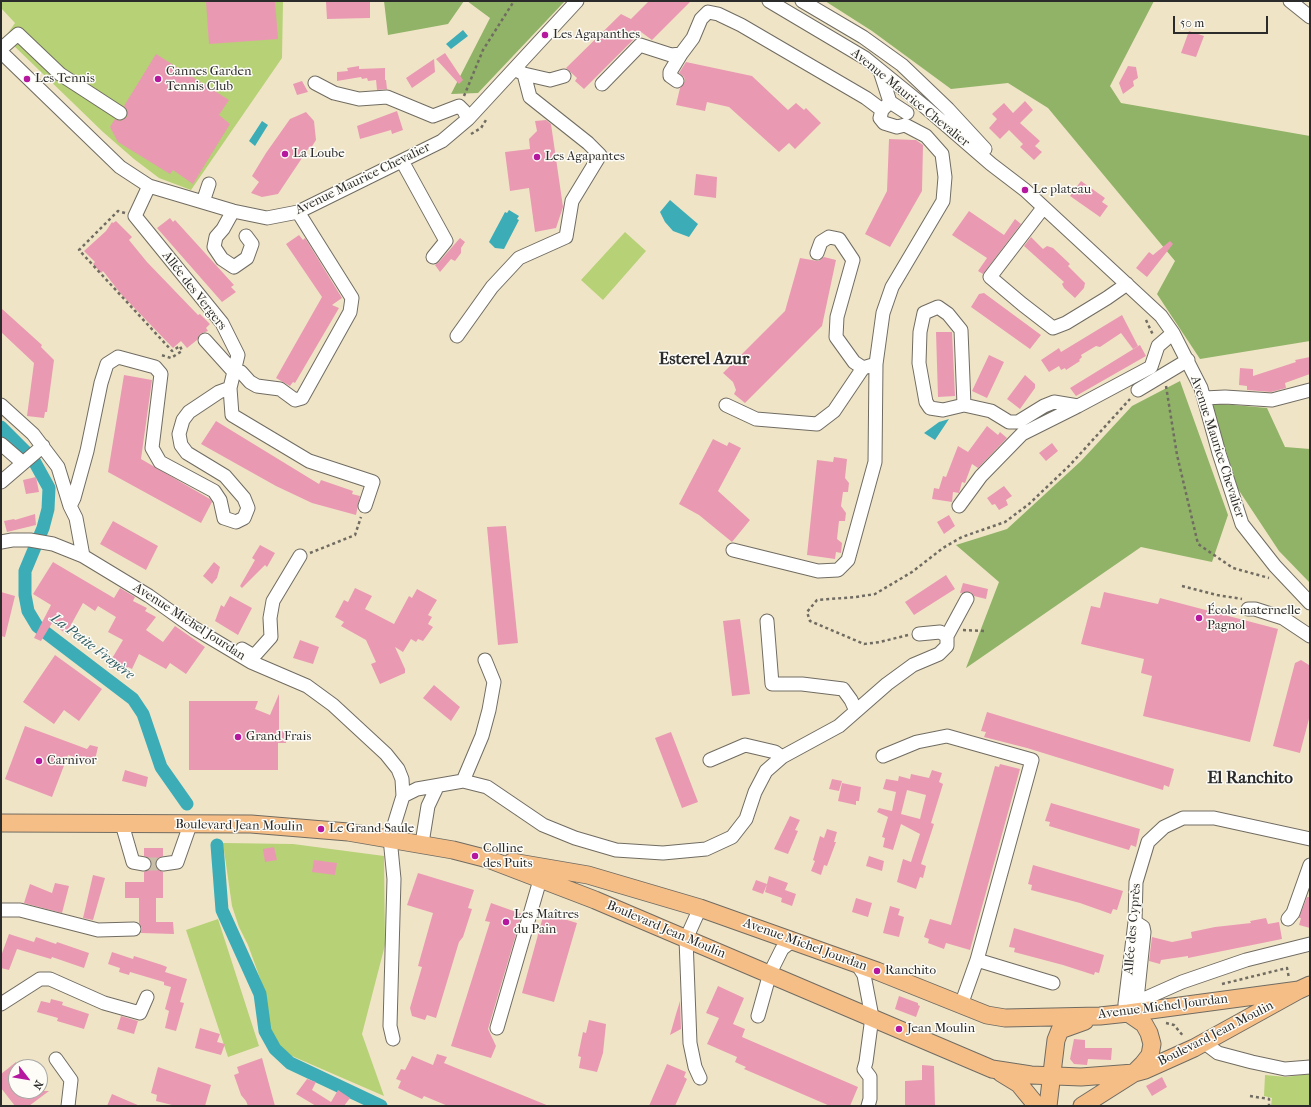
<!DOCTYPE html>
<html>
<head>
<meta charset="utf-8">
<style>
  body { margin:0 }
  #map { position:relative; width:1311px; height:1107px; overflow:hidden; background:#f0e4c7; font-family:"IM FELL French Canon",serif }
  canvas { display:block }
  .frame { position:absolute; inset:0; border:2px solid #2b2b2b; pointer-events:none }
  .north { position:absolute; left:8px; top:1059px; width:40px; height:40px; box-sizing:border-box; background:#fdfcf7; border:1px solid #a9a8a5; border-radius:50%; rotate:121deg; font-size:11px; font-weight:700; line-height:16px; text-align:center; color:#2b2b2b }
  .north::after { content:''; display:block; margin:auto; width:14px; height:18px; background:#b5179e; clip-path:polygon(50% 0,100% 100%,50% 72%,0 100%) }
  .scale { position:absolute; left:1173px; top:16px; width:95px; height:18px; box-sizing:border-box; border:2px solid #2b2b2b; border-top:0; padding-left:5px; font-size:12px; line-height:14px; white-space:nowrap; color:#2b2b2b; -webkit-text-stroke:3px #fdfcf7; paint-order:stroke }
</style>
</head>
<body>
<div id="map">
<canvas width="1311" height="1107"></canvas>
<div class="frame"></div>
<div class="north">N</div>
<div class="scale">50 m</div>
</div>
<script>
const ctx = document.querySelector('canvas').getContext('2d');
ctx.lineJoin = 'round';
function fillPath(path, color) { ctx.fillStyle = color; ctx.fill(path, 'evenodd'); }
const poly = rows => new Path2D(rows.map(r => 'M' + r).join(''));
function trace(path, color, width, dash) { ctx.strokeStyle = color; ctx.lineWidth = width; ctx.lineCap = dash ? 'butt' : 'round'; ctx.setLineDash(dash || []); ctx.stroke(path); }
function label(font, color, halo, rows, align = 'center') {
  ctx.font = font + ' "IM FELL French Canon",serif'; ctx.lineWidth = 3; ctx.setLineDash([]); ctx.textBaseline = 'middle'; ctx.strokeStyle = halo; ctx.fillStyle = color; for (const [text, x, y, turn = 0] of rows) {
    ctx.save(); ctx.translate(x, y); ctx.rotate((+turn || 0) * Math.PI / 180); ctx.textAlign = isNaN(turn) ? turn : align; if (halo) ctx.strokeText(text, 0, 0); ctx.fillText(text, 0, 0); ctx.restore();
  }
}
fillPath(poly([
  [1,1,283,1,282,58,191,190,159,178,134,159,103,132,9,41,6,36,15,23,1,8],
  [625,232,646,251,603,300,581,280],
  [223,843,293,844,384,856,385,945,362,1034,384,1096,285,1053,275,1044,270,1028,265,992,248,945,239,927,232,906],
  [218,919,259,1046,228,1057,186,930],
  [1310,1074,1310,1106,1271,1106,1272,1098,1264,1096,1265,1075,1286,1077]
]), '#b6d176');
fillPath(poly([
  [384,1,464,1,448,24,388,35],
  [467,1,565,1,478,93,451,94,490,18],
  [825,1,1154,1,1110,86,1121,103,1310,136,1310,341,1200,359,1157,294,1175,261,1048,108,1008,83,951,89,872,31],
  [1180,381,1228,515,1212,562,1141,547,966,668,999,582,956,545,1007,529,1081,461,1132,406],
  [1211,403,1267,408,1285,447,1310,449,1310,583,1279,551,1238,489]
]), '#90b367');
fillPath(poly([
  [463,30,468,36,451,49,446,44],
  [262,121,268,125,255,146,249,141],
  [670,200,698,224,689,237,673,231,665,222,660,212],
  [509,210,519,216,517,219,519,220,504,249,495,248,489,242,505,212,507,213],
  [949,419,935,440,924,433,939,422]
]), '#3cadb6');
trace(poly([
  [1,427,33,459,49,488,48,509,43,528,25,571,25,595,28,611,37,626,133,699,143,714,161,767,187,804],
  [217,845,222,910,260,994,265,1031,275,1049,290,1063,381,1106]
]), '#3cadb6', 13);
fillPath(poly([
  [206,1,275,1,278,39,209,44],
  [370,1,370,18,327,19,326,2],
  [649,1,691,1,652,40,641,32,584,89,575,81,577,78,566,68,621,14,631,19],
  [1189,31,1204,36,1196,57,1181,53],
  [445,53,463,80,459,84,436,59],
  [156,54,229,100,219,115,230,124,193,184,173,170,170,174,118,142,110,127,115,119,120,121,127,117,127,110,124,106],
  [434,59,435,72,412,88,406,78],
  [686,62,752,76,788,110,796,103,804,110,806,108,821,123,795,149,789,143,779,152,729,107,707,102,705,111,676,105,680,88,685,81,684,77,679,73],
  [359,66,359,69,385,68,385,80,386,80,387,89,377,90,376,80,368,81,367,78,362,79,361,77,337,81,337,72,348,71,347,68],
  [1128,66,1136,67,1138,78,1133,81,1134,86,1123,94,1119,83],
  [302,81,308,92,297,95,293,84],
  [1025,101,1033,110,1020,123,1040,141,1035,146,1042,152,1034,160,1020,147,1023,144,1009,130,1000,139,989,128,997,119,992,114,1004,103,1013,113],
  [397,111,403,130,392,134,391,130,360,139,357,126],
  [306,112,314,121,316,140,311,148,308,149,278,194,262,197,251,193,259,182,252,176,266,153,290,119],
  [546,120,551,124,563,207,556,228,535,232,529,188,510,191,505,152,530,149,529,139,537,131,535,121],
  [889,139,916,140,923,145,922,191,890,247,865,234,887,191],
  [696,174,717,177,716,198,694,195],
  [1081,181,1105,198,1102,202,1108,206,1100,217,1070,196],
  [969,211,1004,235,1015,219,1021,224,983,274,978,271,987,258,952,235],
  [170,218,173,222,175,220,234,285,231,287,236,292,222,302,157,228],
  [116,221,132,237,129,240,147,262,198,315,200,314,210,324,206,328,208,331,200,334,197,340,187,348,181,341,173,348,121,294,103,271,101,273,93,264,95,262,84,251,106,231,112,222,113,223],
  [299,235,303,240,305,238,307,241,342,298,332,305,339,308,295,383,293,382,290,386,276,378,322,297,286,244],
  [1031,237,1043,249,1047,246,1053,248,1070,264,1068,266,1085,283,1084,288,1075,298,1064,288,1062,284,1064,282,1024,246],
  [460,238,465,242,461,248,461,253,455,261,451,259,440,272,435,265,439,262],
  [1170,241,1173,244,1147,277,1136,268,1149,252,1153,255],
  [824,257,836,260,822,326,745,403,734,394,736,390,733,382,723,373,785,311,800,258,818,261],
  [984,293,1041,335,1030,349,971,307,979,294],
  [1,308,42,345,41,347,54,360,47,412,45,412,44,418,27,416,34,363,1,332],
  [1122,315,1138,346,1133,349,1121,333,1100,347,1096,346,1081,355,1082,357,1079,360,1080,361,1066,370,1065,368,1061,370,1059,366,1049,372,1041,360,1059,348,1061,352],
  [936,332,952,332,955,396,938,397],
  [1140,345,1146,356,1076,396,1070,388],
  [989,355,1004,362,987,398,972,391],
  [1310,357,1310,374,1285,383,1286,388,1271,392,1247,390,1247,386,1239,385,1240,368,1253,369,1253,376,1296,362,1295,360],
  [124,375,152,380,141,459,210,499,212,502,201,523,108,472],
  [1025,375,1035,384,1035,388,1020,409,1007,399],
  [216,421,319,484,321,480,353,491,352,494,360,496,356,515,312,503,276,486,201,444],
  [987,426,998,435,1000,432,1007,438,978,468,972,464,965,483,962,482,959,493,953,492,952,502,932,499,934,488,939,489,943,476,946,477,958,446,968,452],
  [713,439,727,446,729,442,741,448,718,491,750,520,732,542,699,515,679,504],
  [1052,443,1058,451,1046,461,1039,453],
  [834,457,847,459,845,478,849,483,848,492,843,492,841,506,846,513,845,521,839,521,837,539,842,543,841,553,836,552,835,559,807,555,817,460,833,462],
  [36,477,39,492,26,494,23,480],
  [1004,486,1012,496,1006,500,1008,505,999,510,995,504,992,505,987,498],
  [35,514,36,525,7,532,4,521,14,519,15,520],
  [949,515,955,526,944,534,937,522],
  [113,521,158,546,146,570,100,544],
  [506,526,518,643,498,645,487,527],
  [260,545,275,553,267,567,265,565,242,588,240,586,255,560,252,558],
  [53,562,114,598,120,588,135,597,133,601,147,608,145,611,156,617,146,630,163,642,175,626,205,647,186,674,170,663,166,669,139,654,132,669,128,667,124,674,108,665,123,640,108,632,116,617,98,606,95,611,83,603,66,634,52,623,41,641,34,638,51,605,33,594],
  [214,562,220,567,217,578,212,584,203,576],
  [946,575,955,589,914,615,905,602],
  [963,583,988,589,986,599,974,596,970,592,960,593],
  [355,588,372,596,365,609,394,624,409,596,412,598,417,589,437,600,428,615,432,617,428,624,433,627,423,641,418,639,416,642,411,639,403,652,395,647,405,669,405,673,380,684,371,664,376,662,366,640,341,626,344,622,335,617,344,600,348,602],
  [1,592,15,596,5,637,1,636],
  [1104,592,1158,604,1160,598,1278,629,1250,742,1143,716,1152,676,1141,673,1144,659,1081,644,1091,606,1100,608],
  [230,596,252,608,238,635,215,621,221,605,224,607],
  [740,619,750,694,732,696,723,621],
  [300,640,319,647,313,664,293,658],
  [55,655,102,689,79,721,64,710,54,724,23,702],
  [1301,660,1309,665,1310,668,1310,715,1300,753,1273,746,1295,663],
  [434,685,460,707,451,721,423,698],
  [279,694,279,731,287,731,286,743,278,743,278,770,189,770,189,701,258,701,255,709,270,715],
  [987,712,1174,769,1169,787,1164,785,1163,790,1027,748,984,737,986,732,981,731],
  [25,726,87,749,90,745,98,747,94,764,68,755,52,797,5,779],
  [671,732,698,802,682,808,655,738],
  [1000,764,1020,769,970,950,946,943,944,949,928,943,929,939,924,937,930,919,951,925,995,766,999,767],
  [125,770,148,777,146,787,122,781],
  [932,770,942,773,939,782,943,784,931,823,934,824,921,864,926,866,923,878,920,877,916,889,897,882,903,859,911,862,920,834,901,824,893,850,883,847,885,838,882,837,888,817,877,812,879,808,892,811,896,792,883,789,886,779,898,781,899,776,910,779,911,774,929,778],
  [907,790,926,795,920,819,901,814],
  [832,779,842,781,839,791,829,789],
  [842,783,861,787,859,801,856,801,856,805,838,801],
  [1051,803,1140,829,1136,847,1131,845,1129,850,1049,826,1050,822,1045,821],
  [790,816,800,820,795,830,798,831,788,854,774,849],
  [827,829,837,832,834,842,836,842,827,866,824,865,821,875,811,871,815,861,813,860,820,836,824,838],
  [274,847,277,860,265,862,263,849],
  [144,848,163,848,163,856,158,858,155,865,157,869,163,872,163,898,156,898,156,922,173,922,174,934,141,933,142,928,139,923,139,898,125,898,125,882,144,882,144,872,150,869,152,866,149,858,144,856],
  [869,856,884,861,882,871,866,866],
  [314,860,337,863,335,875,312,872],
  [1033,865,1123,891,1117,910,1113,909,1111,914,1080,903,1031,890,1032,885,1028,884],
  [418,873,474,890,468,908,472,909,463,937,459,942,436,1018,427,1015,425,1020,412,1016,410,1008,422,967,418,966,433,913,407,905],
  [93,875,105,878,93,920,83,918],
  [769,876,788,883,785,890,796,894,792,906,781,902,782,898,765,892],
  [756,880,767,884,763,894,752,890],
  [55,883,69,886,62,913,24,903,30,884,52,893],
  [1307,897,1310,897,1310,928,1299,925,1301,918,1299,918],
  [856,898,872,903,868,917,852,912],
  [491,903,522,914,488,1029,496,1046,491,1058,451,1046,490,922,485,921],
  [890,906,900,909,898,915,904,917,899,937,883,933],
  [544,913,577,923,554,1002,522,993],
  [1266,918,1268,924,1279,922,1282,939,1188,958,1188,956,1161,960,1160,964,1149,961,1152,937,1172,942,1192,938,1191,932,1215,927,1251,923,1250,921],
  [1014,928,1104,955,1099,973,1095,972,1094,975,1063,965,1014,952,1015,948,1009,947],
  [9,934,34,942,36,937,56,944,57,942,89,953,84,968,52,957,51,959,17,949,9,970,1,968,1,956],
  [112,952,133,959,134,956,162,965,167,967,165,972,187,979,180,1002,184,1003,176,1031,165,1028,169,1011,165,1009,171,987,164,985,164,982,130,972,129,975,119,972,120,968,108,964],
  [718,986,744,998,733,1024,745,1029,742,1037,858,1087,850,1106,830,1106,744,1069,746,1067,735,1062,737,1057,707,1044,719,1018,706,1013],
  [899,996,918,1003,918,1005,920,1006,916,1017,895,1009],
  [51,999,63,1002,62,1005,89,1014,84,1029,57,1021,58,1018,37,1012,41,1001,50,1003],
  [680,1001,681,1029,670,1035,676,1014],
  [121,1016,138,1021,134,1034,117,1029],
  [589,1020,606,1024,603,1053,597,1072,579,1068,581,1057,578,1056,583,1032,586,1033],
  [200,1028,220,1034,217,1042,225,1044,221,1055,195,1048],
  [1074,1039,1085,1040,1085,1048,1112,1048,1111,1060,1088,1059,1087,1065,1074,1064,1070,1059],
  [437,1054,447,1057,444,1063,549,1106,448,1106,424,1096,422,1099,398,1088,401,1081,396,1079,401,1069,405,1070,412,1056,433,1065],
  [262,1058,275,1106,248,1106,246,1101,241,1095,234,1075,239,1073,237,1067],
  [16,1062,16,1091,49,1091,29,1106,15,1106,1,1088,1,1074],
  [667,1064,686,1072,684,1077,687,1079,675,1106,649,1106],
  [922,1065,934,1066,935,1106,905,1106,905,1081,922,1080],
  [158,1067,211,1085,205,1106,176,1106,156,1101,157,1095,151,1093],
  [1162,1077,1167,1087,1152,1096,1146,1086],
  [307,1079,316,1082,312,1090,331,1102,338,1090,350,1098,344,1106,316,1106,296,1094],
  [112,1094,140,1106,107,1106]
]), '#e99ab2');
trace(poly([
  [144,864,163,864]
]), '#c9bfa8', 13, [13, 6]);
const minor = poly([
  [769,1,865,58,924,106,991,164,1025,190,1161,316,1173,333,1201,388,1219,453,1242,524,1275,566,1310,603],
  [802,1,863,37,902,65,948,109,985,149],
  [1290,1,1310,17],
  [1,49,18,34,60,74,120,113],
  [1,52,120,167,149,186,233,211,267,218,298,212,442,141,468,119,577,1],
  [518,71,524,74,550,80,564,76],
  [880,71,890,102,907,113],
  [677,81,670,76,670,72,681,54],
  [315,83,334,93,359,99,387,97,433,116,459,106,464,111,468,119],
  [602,84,640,45,671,55,681,54,693,38,701,19,708,12,718,14,741,25,866,98,882,110],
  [402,161,446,241,433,257],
  [149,186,135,216,222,323,238,355,230,388,232,415,309,461,373,482,365,506],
  [203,202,209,184],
  [1043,208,990,277,1022,304,1053,328,1066,323,1107,298,1127,284],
  [233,211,223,229,216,237,214,247,222,259,234,267,247,258,252,244,246,236],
  [817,253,821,242,829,237,839,239,853,260,837,317,836,337,854,362,863,368],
  [457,336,492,287,519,258,566,237,572,201,600,155,588,143,530,97,524,74],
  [205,340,233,371,241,372,250,382,257,386,280,389,295,400,302,398,350,312,352,298,298,212],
  [1138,390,1188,360],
  [1204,398,1225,397,1272,400,1310,390],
  [1,405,33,434,58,467,70,506,76,518,83,556],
  [726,405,756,419,817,424,834,411,863,368,876,364],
  [964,405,961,330,948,314,938,307,924,313,920,332,919,363,926,402,930,408,943,410,964,405,991,411,1009,422,1018,422,1044,406,1054,402,1078,406],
  [1,444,23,463],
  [1,482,43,446],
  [70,506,74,498,87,451,101,383,107,364,118,357,155,367,161,374,152,448,160,462,214,491,220,500,224,518,236,522,244,518,248,508,244,498,225,476,187,453,181,445,179,434,183,420,189,412,219,392,230,388],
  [959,506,981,476,1022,434,1078,406,1151,367,1158,346,1173,333],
  [1,542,12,540,30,540,53,544,83,556,149,596,194,628,251,662,307,686,333,705,386,754,398,769,402,779,403,796,390,838,394,879,390,1026,393,1039],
  [733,550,818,571,838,570,848,560,875,462,876,364,883,313,892,287,943,201,945,177,942,154,926,136,905,125,897,127,884,123,880,118,882,110,890,102],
  [1248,609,1255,609,1283,618,1310,636],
  [767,621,772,684,802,684,843,689,851,700,856,711],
  [947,636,967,599],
  [242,649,254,656,271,637,270,618,273,601,300,556],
  [883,756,917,742,947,736,1032,760,977,960,961,1005],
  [710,760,745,745,775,752,782,757],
  [463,781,482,736,489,710,494,682,485,660],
  [403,796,417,789,463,781,487,787,543,825,575,838,616,850,663,853,706,849,732,837,746,819,755,792,766,771,782,757,839,726,887,684,913,665,939,654,947,646,947,636,940,632,919,634],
  [122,824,133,862,144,864],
  [422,843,428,806,437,787],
  [163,864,177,862,190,825],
  [700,908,686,939,690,1043,695,1067,700,1078],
  [1,910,20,910,98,930,134,929],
  [1288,919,1293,913,1310,865],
  [1135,922,1143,927,1144,932,1136,1009],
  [977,960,1053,983],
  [857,964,864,975,872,1017,866,1062,864,1069,870,1077,870,1099,868,1106],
  [1137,1002,1182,982,1246,960,1310,944],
  [1,1004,40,979,50,979,104,1003,140,1013,147,997],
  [1128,1013,1125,1004,1135,922,1136,882,1148,842,1164,827,1183,818,1214,818,1310,839],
  [758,1016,770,973,782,949,792,941],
  [497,1028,540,880],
  [1207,1041,1210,1047,1218,1053,1252,1062,1285,1069,1310,1067],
  [56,1059,71,1080,68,1106]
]);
const major = poly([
  [1,823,251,824,348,832,453,850,488,859,595,900,992,1069,1031,1075,1081,1077,1134,1073,1145,1070,1194,1048,1299,990],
  [512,862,588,875,700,908,877,971,987,1015,1005,1018,1100,1016,1128,1013,1299,990,1310,985],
  [1001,1073,1019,1084,1037,1106],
  [1048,1106,1056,1040,1060,1030,1085,1021],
  [1082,1106,1134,1073,1143,1064,1150,1055,1152,1044,1149,1033,1144,1024,1128,1013]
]);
trace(minor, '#706c62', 15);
trace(major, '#706c62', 19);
trace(poly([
  [464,96,483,50,514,1],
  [471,134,481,128,486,120],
  [125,213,118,211,79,250,172,351,180,346,182,351,171,358,161,355],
  [1146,320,1153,335],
  [1166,386,1177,455,1198,544,1233,568,1269,578],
  [310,553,355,535,361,517],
  [1182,586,1217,595,1242,599],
  [963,630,984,631],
  [908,635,880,642,864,644,810,621,807,612,817,600,856,597,875,594,912,572,943,548,962,537,1005,522,1029,504,1070,465,1130,399],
  [1222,984,1287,968,1289,978],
  [1166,1023,1174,1025,1184,1037],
  [1250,1096,1269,1099,1269,1106]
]), '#706c62', 2.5, [3, 3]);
trace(minor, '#fff', 13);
trace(major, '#f6be87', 17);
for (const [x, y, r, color] of [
  [545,35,4,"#b5179e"],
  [27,79,4,"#b5179e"],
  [158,79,4,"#b5179e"],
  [285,154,4,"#b5179e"],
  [537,157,4,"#b5179e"],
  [1025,190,4,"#b5179e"],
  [1199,618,4,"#b5179e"],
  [238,737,4,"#b5179e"],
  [39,761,4,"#b5179e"],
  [321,829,4,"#b5179e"],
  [475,856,4,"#b5179e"],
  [506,922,4,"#b5179e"],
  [877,971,4,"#b5179e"],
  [899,1029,4,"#b5179e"]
]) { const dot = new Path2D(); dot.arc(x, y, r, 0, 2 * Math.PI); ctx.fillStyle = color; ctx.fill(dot); trace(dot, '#fdfcf7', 1.5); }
label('13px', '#2b2b2b', '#fdfcf7', [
  ["Les Agapanthes",553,35],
  ["Cannes Garden",166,72],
  ["Tennis Club",166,87],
  ["Les Tennis",35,79],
  ["La Loube",293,154],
  ["Les Agapantes",545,157],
  ["Le plateau",1033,190],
  ["École maternelle",1207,611],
  ["Pagnol",1207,626],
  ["Grand Frais",246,737],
  ["Carnivor",47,761],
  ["Le Grand Saule",329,829],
  ["Colline",483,849],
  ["des Puits",483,864],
  ["Les Maîtres",514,915],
  ["du Pain",514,930],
  ["Ranchito",885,971],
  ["Jean Moulin",907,1029]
], 'left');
label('13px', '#2b2b2b', '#fdfcf7', [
  ["Avenue Maurice Chevalier",910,98,39],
  ["Avenue Maurice Chevalier",363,179,-26],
  ["Allée des Vergers",194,291,52],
  ["Avenue Maurice Chevalier",1217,447,72],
  ["Avenue Michel Jourdan",189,622,33],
  ["Boulevard Jean Moulin",239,826,1],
  ["Allée des Cyprès",1133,929,-85],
  ["Boulevard Jean Moulin",666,930,23],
  ["Avenue Michel Jourdan",805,945,20],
  ["Avenue Michel Jourdan",1163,1007,-7],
  ["Boulevard Jean Moulin",1216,1034,-27]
]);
label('italic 14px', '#325f63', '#fdfcf7', [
  ["La Petite Frayère",92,647,37]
]);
label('bold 17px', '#2b2b2b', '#fdfcf7', [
  ["Esterel Azur",704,360],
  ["El Ranchito",1250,779]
]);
</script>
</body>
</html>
